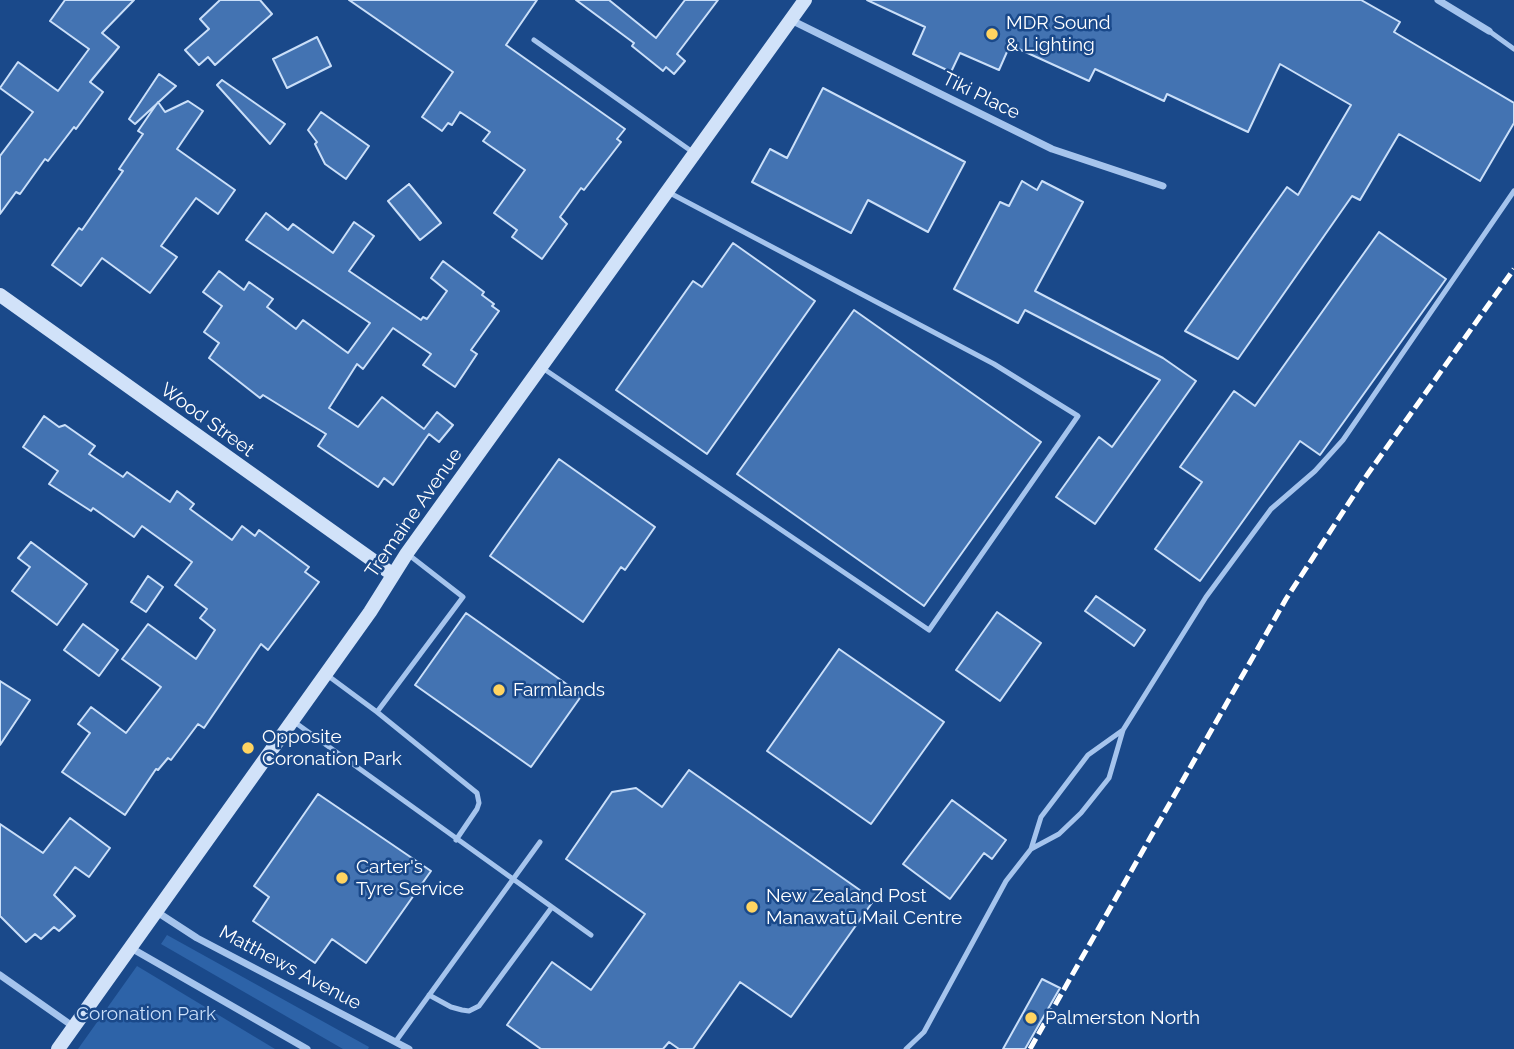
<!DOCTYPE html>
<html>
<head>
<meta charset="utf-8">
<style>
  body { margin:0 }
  canvas { display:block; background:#1a498a }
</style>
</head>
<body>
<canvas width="1514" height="1049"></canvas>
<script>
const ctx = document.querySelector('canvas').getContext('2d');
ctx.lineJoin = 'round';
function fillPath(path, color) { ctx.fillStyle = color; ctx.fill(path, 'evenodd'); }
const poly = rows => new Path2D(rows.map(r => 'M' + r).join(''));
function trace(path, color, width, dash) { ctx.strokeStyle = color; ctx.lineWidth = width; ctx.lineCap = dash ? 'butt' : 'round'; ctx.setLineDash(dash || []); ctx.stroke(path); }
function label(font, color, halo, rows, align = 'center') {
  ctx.font = font + ' Raleway,sans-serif'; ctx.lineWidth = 5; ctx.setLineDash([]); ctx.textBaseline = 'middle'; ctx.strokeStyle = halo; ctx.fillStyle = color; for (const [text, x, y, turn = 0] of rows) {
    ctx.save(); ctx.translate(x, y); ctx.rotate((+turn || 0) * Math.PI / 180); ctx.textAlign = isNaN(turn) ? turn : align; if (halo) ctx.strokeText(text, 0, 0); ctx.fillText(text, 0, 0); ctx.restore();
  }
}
fillPath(poly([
  [167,935,369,1047,368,1049,343,1049,161,944],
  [137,966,275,1049,78,1049]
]), '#2d63a8');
const building = poly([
  [65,0,134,0,102,33,119,47,90,82,103,92,76,129,74,127,48,161,45,159,20,194,16,192,0,214,0,156,33,112,0,88,18,62,58,91,89,49,50,21,65,0],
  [220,0,260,0,272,14,215,65,208,57,199,65,185,50,209,29,200,19,220,0],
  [349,0,537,0,506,45,625,129,617,139,621,142,584,190,581,188,560,217,567,224,542,259,512,237,517,230,494,213,525,170,483,141,490,132,460,112,452,125,448,123,442,131,422,117,453,72,349,0],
  [576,0,609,0,656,38,685,0,718,0,677,54,685,61,674,74,666,67,663,71,632,46,634,43,576,0],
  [867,0,1361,0,1400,22,1394,32,1514,103,1514,123,1480,181,1399,134,1360,200,1352,196,1238,359,1185,331,1287,187,1298,195,1351,105,1280,64,1248,132,1167,94,1164,101,1095,69,1089,81,1010,45,999,70,960,53,951,72,913,54,925,27,867,0],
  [317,37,331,66,287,88,273,59,317,37],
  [159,74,176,86,135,124,129,119,159,74],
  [222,80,285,124,270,144,217,85,222,80],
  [823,88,965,162,928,232,868,200,851,233,752,182,770,149,787,158,823,88],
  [188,101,203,111,177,149,235,190,218,214,196,198,161,246,177,257,150,293,102,258,81,286,52,265,79,228,82,230,123,171,119,169,143,134,138,131,158,102,165,112,188,101],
  [321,112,369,146,346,179,325,164,315,144,317,142,308,130,321,112],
  [1022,181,1037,190,1042,181,1083,202,1035,291,1163,358,1196,381,1095,524,1056,497,1099,437,1112,447,1160,380,1025,310,1018,323,954,289,1000,202,1009,206,1022,181],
  [409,184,441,223,420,240,388,201,409,184],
  [266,213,288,230,293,224,333,253,354,222,374,236,349,271,421,320,423,317,427,319,447,291,431,278,443,261,484,292,482,295,494,304,492,306,499,311,471,350,477,354,455,387,423,365,431,354,393,328,363,369,357,364,329,408,358,427,382,397,424,429,437,412,453,425,439,442,429,434,393,485,384,478,378,487,318,446,326,434,263,395,260,398,209,358,219,343,204,332,222,306,203,292,219,271,244,290,249,282,273,299,267,307,296,329,303,320,348,353,370,323,246,240,266,213],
  [1379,232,1446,279,1320,455,1300,441,1200,581,1155,549,1202,482,1180,467,1234,391,1255,406,1379,232],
  [733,243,815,301,707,454,616,390,693,281,702,287,733,243],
  [854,310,1041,442,924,606,737,474,854,310],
  [44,416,59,427,65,425,95,446,89,454,123,477,127,472,170,502,177,491,194,504,190,509,232,540,242,526,255,536,259,530,309,567,305,572,319,582,268,650,261,644,204,728,198,724,171,760,168,758,158,770,156,769,125,815,62,772,90,733,78,724,91,707,126,733,161,687,122,659,148,624,196,659,215,630,200,618,207,609,175,585,192,562,142,526,134,537,93,508,91,511,49,484,58,471,23,447,44,416],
  [559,459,655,527,625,570,621,567,583,622,490,556,559,459],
  [31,542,87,584,57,625,12,591,30,567,18,558,31,542],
  [148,576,163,587,146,612,131,602,148,576],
  [1096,596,1145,630,1134,646,1085,611,1096,596],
  [997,612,1041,643,1000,701,956,670,997,612],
  [466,613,582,695,531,767,415,685,466,613],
  [83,624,118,650,99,676,64,650,83,624],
  [839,649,944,722,871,824,767,751,839,649],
  [0,681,30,700,0,745,0,681],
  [689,770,874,900,791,1017,740,982,693,1049,679,1049,669,1042,663,1049,541,1049,507,1025,552,962,591,990,645,914,566,859,612,792,636,788,662,807,689,770],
  [318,794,431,871,366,963,332,939,315,963,253,921,269,897,254,886,318,794],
  [952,800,1006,840,992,859,984,853,950,899,903,864,952,800],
  [70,818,110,848,89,877,75,867,54,895,75,916,59,931,54,927,41,939,35,934,26,942,0,916,0,824,43,853,70,818],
  [1042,979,1060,988,1025,1049,1003,1049,1042,979]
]);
fillPath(building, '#4373b2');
trace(building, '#cadff9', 2);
trace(poly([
  [1489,31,1514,49],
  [534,40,694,153],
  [541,367,929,630,1078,416,994,364,668,192],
  [327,675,377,712,477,793,479,803,477,809,456,840],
  [377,712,463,597,409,555],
  [293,721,591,935],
  [1031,849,1059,834,1081,813,1109,778,1123,730,1206,597,1271,509,1315,471,1343,440,1514,191],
  [429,995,451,1007,462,1010,469,1011,479,1006,552,907],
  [396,1041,540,842],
  [906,1049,924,1032,1006,881,1031,849,1041,817,1088,755,1123,730]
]), '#a5c4ed', 5);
trace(poly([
  [1438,0,1489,31],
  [791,20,1052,149,1163,186],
  [157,912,197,938,409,1049],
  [131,948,307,1049],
  [0,975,74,1027]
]), '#a5c4ed', 7);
trace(poly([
  [0,295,392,574],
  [58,1049,370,612,407,553,805,0]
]), '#d1e2f9', 14);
trace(poly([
  [1030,1049,1286,599,1367,475,1514,269]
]), '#fff', 5, [12, 5]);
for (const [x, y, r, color] of [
  [992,34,7,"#ffd461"],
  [499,690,7,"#ffd461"],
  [248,748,7,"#ffd461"],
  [342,878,7,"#ffd461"],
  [752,907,7,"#ffd461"],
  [1031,1018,7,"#ffd461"]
]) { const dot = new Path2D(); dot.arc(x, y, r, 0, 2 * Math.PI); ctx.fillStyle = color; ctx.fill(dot); trace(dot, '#1a498a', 2.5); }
label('19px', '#fff', '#1a498a', [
  ["MDR Sound",1006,23],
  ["& Lighting",1006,45],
  ["Farmlands",513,690],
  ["Opposite",262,737],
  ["Coronation Park",262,759],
  ["Carter's",356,867],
  ["Tyre Service",356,889],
  ["New Zealand Post",766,896],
  ["Manawatū Mail Centre",766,918],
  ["Palmerston North",1045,1018]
], 'left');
label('19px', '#fff', '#1a498a', [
  ["Tiki Place",981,96,26],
  ["Wood Street",207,420,36],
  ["Tremaine Avenue",414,513,-55],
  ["Matthews Avenue",290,968,28]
]);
label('19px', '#cadff9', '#1a498a', [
  ["Coronation Park",146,1014]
]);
</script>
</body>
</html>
